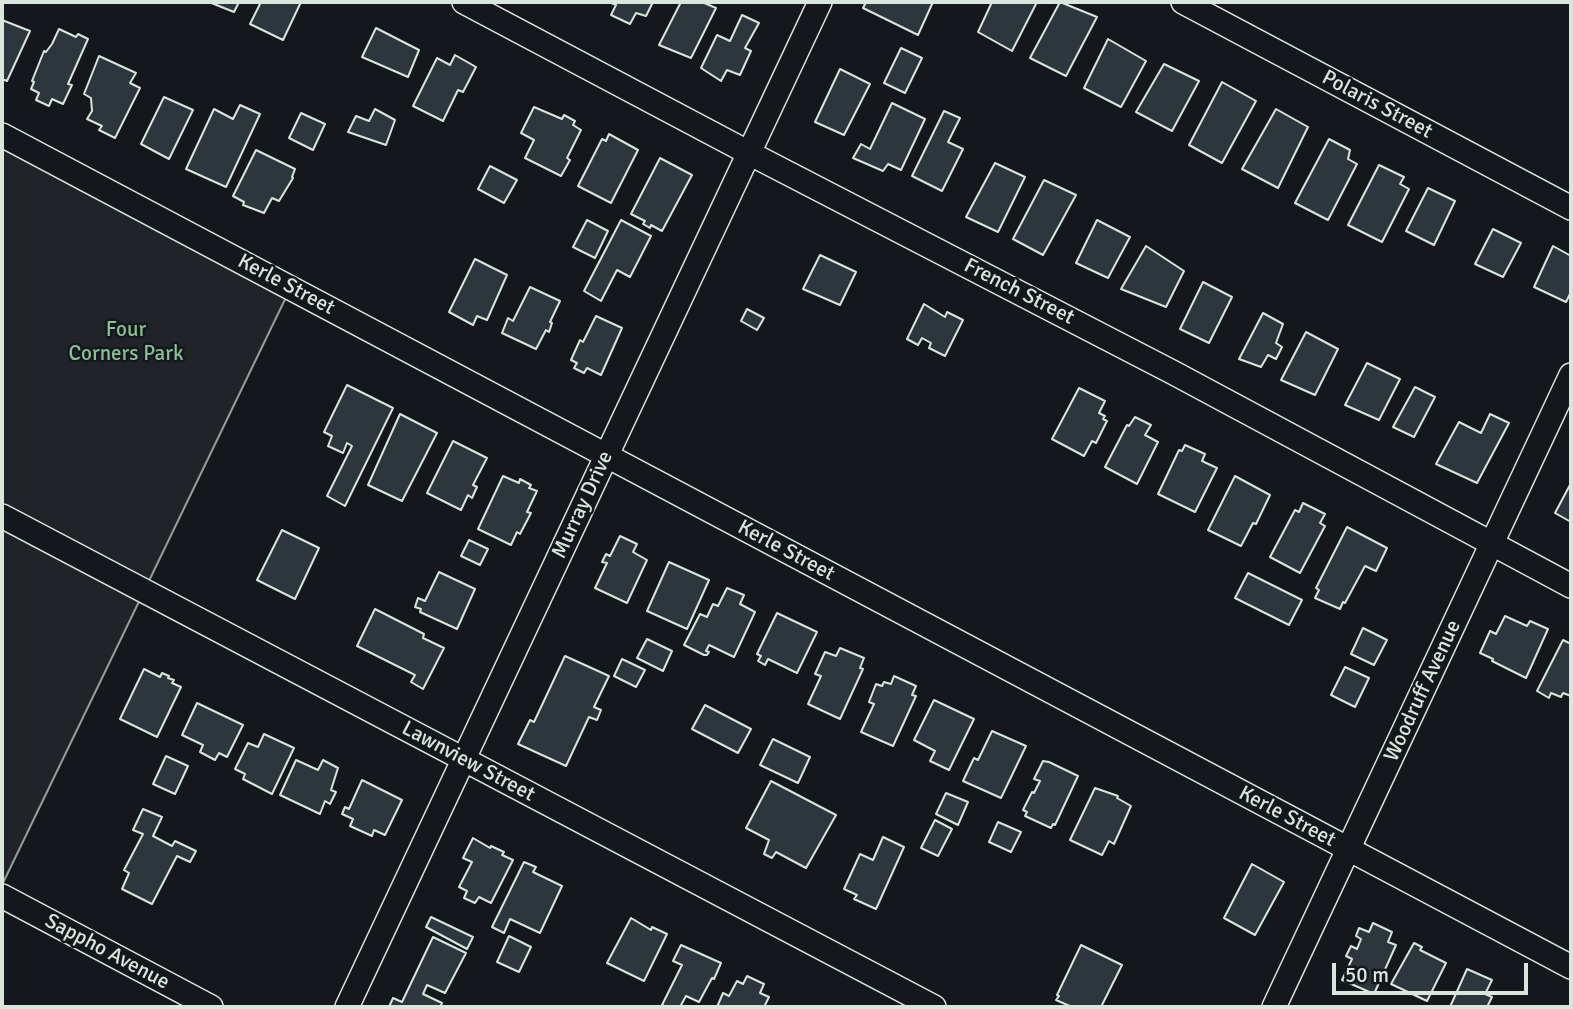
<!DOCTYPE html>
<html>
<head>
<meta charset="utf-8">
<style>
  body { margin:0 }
  #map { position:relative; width:1573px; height:1009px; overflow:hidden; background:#14181c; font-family:Signika,sans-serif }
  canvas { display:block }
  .frame { position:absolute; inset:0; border:4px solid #d8e6dc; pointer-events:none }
  .scale { position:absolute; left:1332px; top:963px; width:196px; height:32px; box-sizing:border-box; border:4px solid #d8e6dc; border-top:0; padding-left:9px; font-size:21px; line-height:24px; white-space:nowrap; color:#d8e6dc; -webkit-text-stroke:5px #14181c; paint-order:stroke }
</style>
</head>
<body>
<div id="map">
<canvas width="1573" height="1009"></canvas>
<div class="frame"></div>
<div class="scale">50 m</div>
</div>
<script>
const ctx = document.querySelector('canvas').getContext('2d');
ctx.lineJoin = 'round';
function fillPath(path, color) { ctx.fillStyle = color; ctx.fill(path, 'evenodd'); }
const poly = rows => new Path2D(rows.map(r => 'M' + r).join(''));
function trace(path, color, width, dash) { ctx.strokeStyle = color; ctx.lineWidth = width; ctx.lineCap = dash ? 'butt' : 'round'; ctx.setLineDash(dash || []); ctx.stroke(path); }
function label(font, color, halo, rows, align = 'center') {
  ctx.font = font + ' Signika,sans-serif'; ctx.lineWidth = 5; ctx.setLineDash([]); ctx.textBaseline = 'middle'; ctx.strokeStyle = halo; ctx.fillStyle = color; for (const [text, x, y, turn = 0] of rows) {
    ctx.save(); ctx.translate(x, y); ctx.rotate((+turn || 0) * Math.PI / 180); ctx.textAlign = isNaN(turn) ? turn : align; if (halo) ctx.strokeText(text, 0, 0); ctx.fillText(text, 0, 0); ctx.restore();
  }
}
const green = poly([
  [2,134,291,287,2,885,2,134]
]);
fillPath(green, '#202428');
trace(green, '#939e99', 2);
const building = poly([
  [209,2,239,2,234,12,209,2],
  [261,2,301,2,283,40,250,24,261,2],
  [609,2,653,2,646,16,636,13,630,24,611,15,616,5,609,2],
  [681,2,702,2,716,8,691,58,659,45,681,2],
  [866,2,933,2,918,35,863,8,866,2],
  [992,2,1037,2,1012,51,978,32,992,2],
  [1060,2,1097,17,1066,76,1030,58,1060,2],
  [742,15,759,23,745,48,751,51,740,75,727,70,721,81,701,68,717,35,730,41,742,15],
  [2,20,30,31,7,81,2,79,2,20],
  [376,28,419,50,408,77,362,57,376,28],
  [59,29,76,37,78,34,88,39,68,84,72,85,63,104,52,99,49,106,36,100,39,93,31,89,34,82,32,81,44,51,46,52,52,44,59,29],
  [1108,39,1146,61,1121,107,1084,88,1108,39],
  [901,48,922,58,905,93,884,83,901,48],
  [455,55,476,67,463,92,458,90,443,121,413,106,437,58,450,65,455,55],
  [99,56,136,73,130,83,140,88,115,138,99,130,102,126,87,119,92,111,91,98,84,94,99,56],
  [1164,64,1199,81,1172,131,1136,112,1164,64],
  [840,69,870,84,844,135,815,122,840,69],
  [1222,82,1256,101,1222,163,1189,145,1222,82],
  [164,97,193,110,169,159,141,144,164,97],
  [892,103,925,119,901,170,888,164,883,171,853,158,861,144,870,149,892,103],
  [240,105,260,114,226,187,186,169,214,109,233,119,240,105],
  [534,107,562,119,564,115,575,121,573,125,581,130,567,158,570,160,561,176,525,158,534,140,521,133,534,107],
  [375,109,395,120,386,145,348,132,356,116,369,121,375,109],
  [1276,109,1308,127,1278,188,1242,169,1276,109],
  [944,111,960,118,948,142,963,149,942,191,912,176,944,111],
  [301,113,325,124,313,150,289,138,301,113],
  [609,134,638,150,611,203,578,186,602,139,606,141,609,134],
  [1329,139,1350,150,1348,159,1357,164,1328,220,1295,203,1329,139],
  [256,150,295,169,292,177,293,178,279,201,272,198,264,213,243,205,244,202,233,196,256,150],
  [660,158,692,175,662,231,651,225,650,228,643,224,645,221,631,214,660,158],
  [995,163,1025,177,998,232,966,217,995,163],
  [1379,165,1404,177,1400,184,1409,189,1382,242,1348,225,1379,165],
  [490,166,517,180,504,203,478,189,490,166],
  [1044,180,1076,195,1043,255,1013,239,1044,180],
  [1428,188,1455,201,1434,245,1406,231,1428,188],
  [587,220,608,231,595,258,573,247,587,220],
  [621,220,651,236,630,277,617,270,601,301,584,291,621,220],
  [1097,220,1130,237,1108,278,1076,263,1097,220],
  [1493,229,1521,243,1503,277,1475,264,1493,229],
  [1146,246,1184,271,1166,307,1121,289,1146,246],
  [1553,246,1571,256,1571,292,1566,302,1534,287,1553,246],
  [820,255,856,272,840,305,803,289,820,255],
  [475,259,507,275,487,320,477,316,473,325,449,312,475,259],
  [1203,282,1232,297,1209,343,1180,329,1203,282],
  [530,287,560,301,550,322,552,323,549,332,546,330,536,349,502,333,508,318,513,321,530,287],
  [924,304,945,317,947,312,963,320,945,356,929,348,931,343,922,338,918,345,907,339,924,304],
  [747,309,764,318,757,330,741,321,747,309],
  [1263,313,1283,324,1276,343,1282,347,1276,359,1268,355,1261,367,1239,359,1263,313],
  [596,316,622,328,601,375,587,368,584,373,574,368,577,363,571,360,580,340,583,342,596,316],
  [1306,332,1338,349,1315,395,1281,380,1306,332],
  [1367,363,1400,379,1379,420,1345,405,1367,363],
  [347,385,393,408,345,506,327,496,352,446,347,443,343,453,328,446,332,436,324,432,347,385],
  [1415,387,1435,397,1414,437,1393,427,1415,387],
  [1079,388,1105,401,1099,413,1105,416,1103,419,1107,421,1096,443,1092,441,1084,456,1052,439,1079,388],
  [400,414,437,433,402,501,368,485,400,414],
  [1490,414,1509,423,1477,483,1436,464,1459,422,1481,433,1490,414],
  [1135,417,1151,425,1145,435,1158,442,1137,484,1105,467,1127,425,1129,426,1135,417],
  [453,441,487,458,473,485,477,487,472,498,468,495,461,510,427,493,453,441],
  [1185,445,1205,454,1202,461,1217,468,1195,512,1158,494,1179,450,1182,451,1185,445],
  [503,476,519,483,520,479,531,485,529,488,537,491,527,512,531,513,520,534,517,532,511,545,478,529,503,476],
  [1235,476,1270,495,1256,524,1253,523,1241,546,1208,530,1235,476],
  [1571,483,1571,522,1555,513,1571,483],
  [1303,503,1325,514,1320,523,1325,526,1300,573,1270,557,1295,510,1299,512,1303,503],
  [1347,527,1387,548,1376,571,1365,566,1345,603,1343,602,1340,609,1315,598,1319,590,1316,588,1347,527],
  [282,530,319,548,295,599,257,580,282,530],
  [620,536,637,544,633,552,647,560,627,603,595,588,607,563,602,562,606,554,610,556,620,536],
  [469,540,488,549,480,565,461,556,469,540],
  [669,562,709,580,687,629,647,611,669,562],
  [439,572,475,589,457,629,420,612,421,609,415,607,418,598,425,601,439,572],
  [1248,573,1302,600,1289,625,1235,598,1248,573],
  [727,588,744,595,740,604,755,612,734,657,709,645,706,651,709,652,707,655,704,655,684,645,700,614,707,617,713,604,718,606,727,588],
  [375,609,424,634,423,638,444,648,423,689,411,682,415,675,357,646,375,609],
  [777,613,817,632,797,673,768,659,765,665,758,661,761,656,757,654,777,613],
  [1505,616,1527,626,1530,621,1548,629,1526,678,1492,661,1493,659,1480,653,1490,631,1496,634,1505,616],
  [1363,628,1387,640,1374,665,1351,654,1363,628],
  [647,639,672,651,663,671,637,658,647,639],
  [1563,640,1571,644,1571,696,1563,693,1561,697,1551,693,1549,698,1537,691,1563,640],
  [840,648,864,658,860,668,863,669,840,719,808,704,821,676,815,674,825,652,836,656,840,648],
  [565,656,609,676,594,707,601,710,597,720,589,717,566,766,518,744,530,720,534,722,565,656],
  [622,659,645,670,636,687,614,676,622,659],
  [1345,667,1369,678,1355,707,1331,695,1345,667],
  [144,669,160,677,162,673,169,676,168,678,174,680,172,683,181,687,157,737,120,719,144,669],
  [894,676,916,686,912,695,916,696,893,746,861,732,874,704,869,702,876,684,882,686,884,682,891,684,894,676],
  [934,700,974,719,949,770,930,761,935,751,914,740,934,700],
  [197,703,243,725,227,757,219,753,215,760,200,752,203,745,182,735,197,703],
  [705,705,751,729,738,753,692,729,705,705],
  [992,731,1026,746,1001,798,963,781,974,758,978,760,992,731],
  [264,734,294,748,272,794,243,779,245,774,235,769,248,743,258,747,264,734],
  [773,739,810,757,798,783,760,765,773,739],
  [166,756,188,766,175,794,153,784,166,756],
  [296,760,318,770,323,760,338,768,331,790,336,792,330,804,325,801,320,814,280,795,296,760],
  [1043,761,1049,762,1078,776,1055,825,1053,824,1051,828,1025,816,1027,812,1023,810,1032,792,1034,793,1040,781,1034,779,1043,761],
  [362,780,402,800,385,835,374,830,372,836,350,826,353,819,342,814,345,807,349,809,362,780],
  [771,781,836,815,806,868,776,852,772,858,764,854,769,840,746,828,771,781],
  [1095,788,1118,796,1117,798,1131,806,1114,844,1109,841,1102,855,1070,840,1095,788],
  [946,793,968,802,958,825,936,814,946,793],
  [143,809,162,817,153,836,172,846,175,841,196,851,190,862,177,856,152,904,122,889,129,873,124,870,143,834,133,830,143,809],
  [935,820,952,829,938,856,921,848,935,820],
  [998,822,1021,832,1011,852,989,842,998,822],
  [883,837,904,847,876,909,854,899,857,895,844,889,860,854,873,860,883,837],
  [473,838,490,848,491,846,504,852,502,855,513,860,491,903,479,897,475,903,464,898,467,891,459,887,472,862,463,858,473,838],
  [524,862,536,867,533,872,562,886,540,933,510,919,504,933,492,927,524,862],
  [1252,864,1284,882,1255,935,1224,918,1252,864],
  [431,917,473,937,467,949,426,927,431,917],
  [631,918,651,930,652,927,667,934,644,981,607,963,631,918],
  [1373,923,1392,932,1388,942,1396,945,1374,994,1342,980,1352,959,1346,956,1351,946,1357,949,1361,939,1356,936,1359,928,1369,932,1373,923],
  [509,936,531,947,519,972,497,962,509,936],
  [433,937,466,953,445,993,427,985,423,994,442,1003,440,1007,389,1007,393,998,402,1002,433,937],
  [1414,943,1422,947,1420,950,1446,963,1427,1001,1391,984,1414,943],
  [681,945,721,963,714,979,712,978,699,1002,686,996,680,1007,666,1007,662,1005,682,965,673,961,681,945],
  [1081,945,1122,965,1101,1007,1072,1007,1056,1000,1059,996,1057,995,1081,945],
  [1467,969,1492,980,1485,994,1492,997,1487,1007,1450,1007,1467,969],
  [747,976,764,984,760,993,769,997,764,1007,717,1007,723,993,729,996,737,981,743,984,747,976]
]);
fillPath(building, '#2c363c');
trace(building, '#d8e6dc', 2);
const street = poly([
  [464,2,749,153,1174,373,1571,586],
  [1183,2,1571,208],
  [2,135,1571,967],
  [2,516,934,1007],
  [2,896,211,1007],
  [347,1007,820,2],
  [1274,1007,1571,375]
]);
trace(street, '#d8e6dc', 26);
trace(street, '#14181c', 23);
label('21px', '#d8e6dc', '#14181c', [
  ["Polaris Street",1377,105,28],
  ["Kerle Street",286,285,28],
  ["French Street",1019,292,27],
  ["Murray Drive",583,505,-65],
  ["Kerle Street",786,551,28],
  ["Woodruff Avenue",1423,691,-65],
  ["Lawnview Street",468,762,28],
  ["Kerle Street",1287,817,28],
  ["Sappho Avenue",107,952,28]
]);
label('21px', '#8ac095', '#14181c', [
  ["Four",126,330],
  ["Corners Park",126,354]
]);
</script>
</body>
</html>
